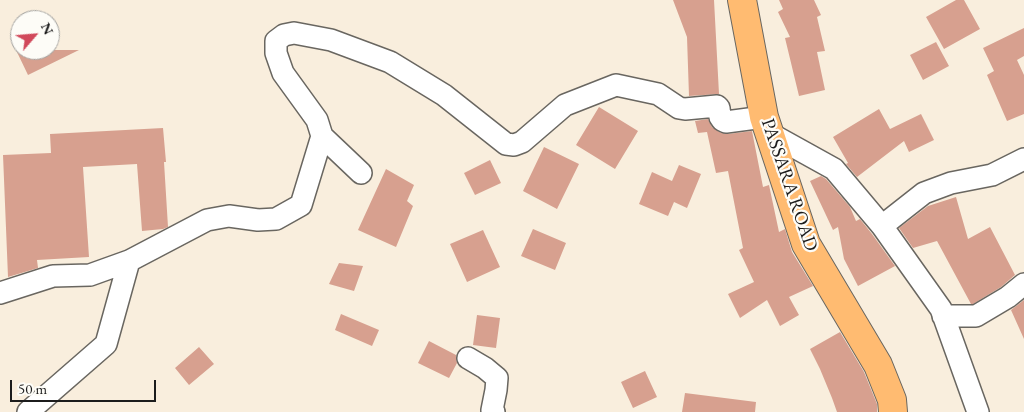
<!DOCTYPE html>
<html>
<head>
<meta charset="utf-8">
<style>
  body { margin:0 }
  #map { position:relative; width:1024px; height:412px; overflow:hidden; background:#f9eedd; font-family:"EB Garamond",serif }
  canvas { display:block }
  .north { position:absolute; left:10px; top:10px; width:50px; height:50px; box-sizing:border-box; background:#fdfcf7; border:1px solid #a3a29f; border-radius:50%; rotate:63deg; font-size:14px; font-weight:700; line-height:20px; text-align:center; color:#1c1c1c }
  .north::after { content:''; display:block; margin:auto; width:18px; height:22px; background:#d1495b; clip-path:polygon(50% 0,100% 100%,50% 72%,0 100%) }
  .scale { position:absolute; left:10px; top:380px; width:146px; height:22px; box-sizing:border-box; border:2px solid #1c1c1c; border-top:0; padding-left:6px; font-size:15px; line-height:18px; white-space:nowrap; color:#1c1c1c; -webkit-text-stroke:4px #fdfcf7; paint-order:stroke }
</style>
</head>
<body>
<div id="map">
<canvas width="1024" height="412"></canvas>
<div class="north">N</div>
<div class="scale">50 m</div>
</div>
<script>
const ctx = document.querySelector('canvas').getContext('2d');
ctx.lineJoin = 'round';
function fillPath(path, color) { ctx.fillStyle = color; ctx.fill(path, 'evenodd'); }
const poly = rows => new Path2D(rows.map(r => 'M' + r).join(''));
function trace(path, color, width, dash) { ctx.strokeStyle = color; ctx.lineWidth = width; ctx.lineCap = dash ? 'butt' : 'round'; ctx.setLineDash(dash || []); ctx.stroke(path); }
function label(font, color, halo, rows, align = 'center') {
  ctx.font = font + ' "EB Garamond",serif'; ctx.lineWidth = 4.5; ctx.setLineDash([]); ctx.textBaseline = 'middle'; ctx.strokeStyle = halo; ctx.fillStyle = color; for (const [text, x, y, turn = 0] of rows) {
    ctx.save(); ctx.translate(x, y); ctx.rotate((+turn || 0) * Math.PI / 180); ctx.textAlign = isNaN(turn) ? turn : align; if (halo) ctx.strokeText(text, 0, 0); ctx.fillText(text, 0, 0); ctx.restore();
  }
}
fillPath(poly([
  [673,0,714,0,719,94,689,96,687,37],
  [779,0,814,0,821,15,817,17,825,51,817,52,825,90,799,96,785,38,790,37,778,12,783,9],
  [956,0,964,0,980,29,944,49,926,17],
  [1024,28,1024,56,1017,60,1024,75,1024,114,1007,121,987,75,994,71,983,48],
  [936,42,949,66,923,80,910,55],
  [16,50,79,50,28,75],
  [599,107,638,131,615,169,576,145],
  [879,109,890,129,921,114,934,140,909,152,904,141,857,177,846,164,848,163,833,137],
  [708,119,712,127,721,133,728,134,752,131,763,187,769,185,779,232,785,229,792,252,813,286,789,297,799,315,780,326,767,300,740,318,728,294,754,282,739,250,743,248,728,171,716,173,707,132,698,133,695,121],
  [163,128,166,162,164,162,168,227,163,229,142,231,137,164,83,167,89,257,37,260,38,268,8,277,3,155,51,153,50,134],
  [544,147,579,164,557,209,523,191],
  [490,160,501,183,475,195,464,173],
  [679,165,701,174,687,208,674,202,668,216,639,204,652,172,672,181],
  [386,169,414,185,407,201,413,206,396,247,358,230],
  [821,176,826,179,850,207,856,221,860,219,872,234,895,266,858,286,844,259,838,227,833,230,810,181],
  [956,197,968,239,990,227,1015,275,1001,287,973,304,971,304,937,241,913,248,899,228,928,206],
  [533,229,566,243,555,270,521,256],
  [483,230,500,267,467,282,450,244],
  [339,263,363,266,354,291,329,284],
  [1024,300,1024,339,1011,310],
  [341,314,379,330,372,346,335,330],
  [477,315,500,318,496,348,473,345],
  [840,332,864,372,877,404,877,412,837,412,832,398,820,369,810,349],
  [429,341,456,355,456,358,457,363,449,378,418,363],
  [199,347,214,364,189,385,175,368],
  [645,371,657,397,633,408,621,382],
  [685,393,756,402,755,412,682,412]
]), '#d7a08f');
const minor = poly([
  [769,133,834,169,882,226,941,309,978,412],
  [322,136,317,120,283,73,276,53,276,41,284,35,294,33,331,40,390,62,444,95,506,144,514,145,522,142,565,105,616,85,658,94,679,108,685,109,717,106,719,108,720,117,722,120,726,122,764,117],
  [882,226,924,193,951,183,992,175,1024,159],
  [0,293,53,276,90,275,129,261],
  [943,316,976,316,1008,297,1024,284],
  [468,358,485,368,497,378,496,390,492,410,494,412],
  [28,412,106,344,129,261,207,220,229,216,258,220,276,219,301,205,322,136,361,173]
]);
const highway = poly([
  [742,0,764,117,806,244,878,365,892,400,893,412]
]);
trace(minor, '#696660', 24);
trace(highway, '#696660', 30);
trace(minor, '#fff', 21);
trace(highway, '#ffbb71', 28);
label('19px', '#1c1c1c', '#fdfcf7', [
  ["PASSARA ROAD",789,185,71]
]);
</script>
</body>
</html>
